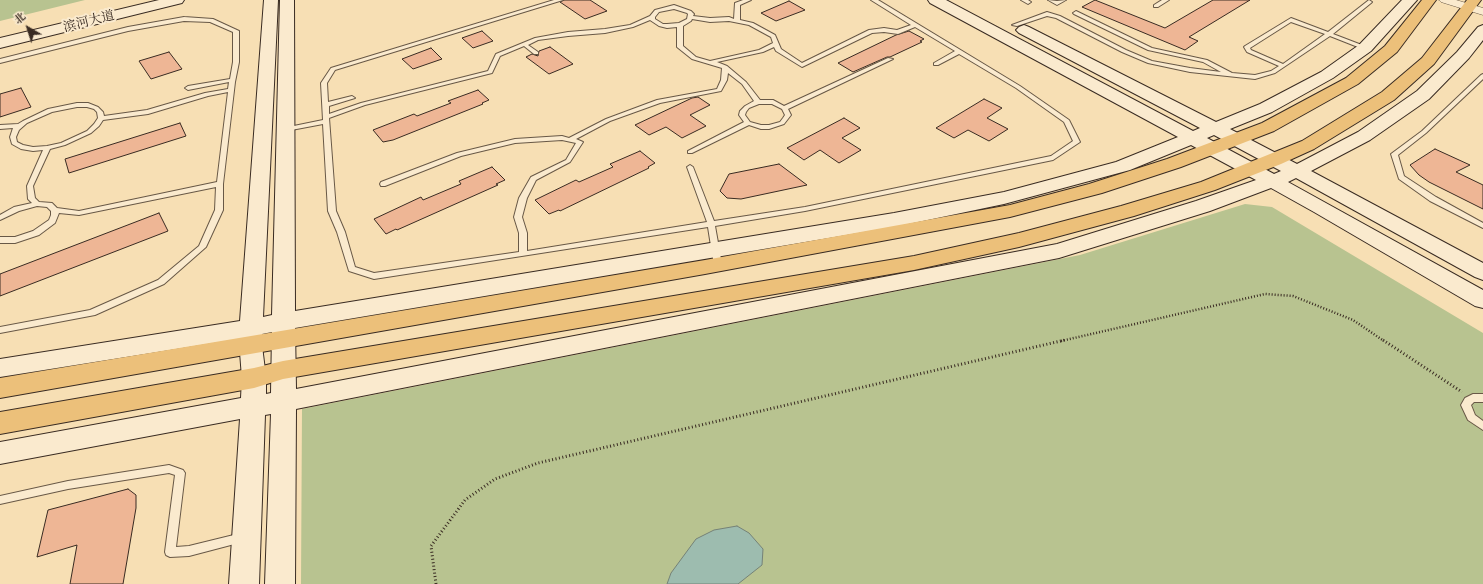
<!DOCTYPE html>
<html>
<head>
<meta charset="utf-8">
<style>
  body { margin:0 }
  #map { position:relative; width:1483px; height:584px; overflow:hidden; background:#f7dfb4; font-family:Alegreya,"Noto Serif SC",serif }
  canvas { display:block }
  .north { position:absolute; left:8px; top:8px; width:40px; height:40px; -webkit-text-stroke:3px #faeace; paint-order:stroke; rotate:321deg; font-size:11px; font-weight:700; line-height:16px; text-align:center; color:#392b22 }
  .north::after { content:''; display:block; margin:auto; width:14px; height:18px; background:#392b22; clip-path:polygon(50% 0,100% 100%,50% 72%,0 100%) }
</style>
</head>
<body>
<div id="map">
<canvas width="1483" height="584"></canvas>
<div class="north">北</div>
</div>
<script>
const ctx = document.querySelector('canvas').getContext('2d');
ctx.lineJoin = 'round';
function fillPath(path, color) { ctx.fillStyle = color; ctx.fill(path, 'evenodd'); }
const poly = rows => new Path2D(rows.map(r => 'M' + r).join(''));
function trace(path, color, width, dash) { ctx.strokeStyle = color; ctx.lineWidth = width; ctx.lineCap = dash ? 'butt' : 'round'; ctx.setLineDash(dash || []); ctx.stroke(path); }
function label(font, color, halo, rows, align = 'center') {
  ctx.font = font + ' Alegreya,"Noto Serif SC",serif'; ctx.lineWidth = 4; ctx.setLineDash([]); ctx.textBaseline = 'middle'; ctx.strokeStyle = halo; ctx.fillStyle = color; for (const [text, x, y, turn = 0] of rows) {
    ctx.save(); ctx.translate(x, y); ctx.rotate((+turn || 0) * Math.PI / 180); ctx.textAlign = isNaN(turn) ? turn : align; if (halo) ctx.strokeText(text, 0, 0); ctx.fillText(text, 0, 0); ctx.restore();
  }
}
fillPath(poly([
  [0,0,85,0,0,21],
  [1245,204,1272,207,1483,333,1483,584,301,584,302,409,1080,255]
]), '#b8c390');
const water = poly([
  [737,526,749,533,763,549,762,565,738,584,667,584,671,573,696,539,714,530,737,526]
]);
fillPath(water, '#9dbcaf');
trace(water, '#758277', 1);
const building = poly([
  [564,0,590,0,607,11,585,19,560,2,564,0],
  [1095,0,1165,28,1213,0,1250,0,1189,37,1198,41,1185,50,1082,7,1095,0],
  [789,1,805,10,776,21,761,13,789,1],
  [482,31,493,41,473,48,462,38,482,31],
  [909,31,924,39,920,41,922,42,890,57,887,57,853,72,838,63,896,35,909,31],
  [550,47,573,64,549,74,526,57,532,54,538,56,539,51,550,47],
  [431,48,442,59,413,69,402,59,431,48],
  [169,52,182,69,151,79,139,61,169,52],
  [21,88,31,107,0,117,0,94,21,88],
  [478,90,489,100,482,103,483,104,393,140,383,142,373,130,414,114,417,116,451,103,448,101,478,90],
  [698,97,710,105,690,115,706,126,682,138,666,127,649,135,635,125,692,98,698,97],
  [984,99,1002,108,987,118,1008,129,989,141,968,130,954,138,936,128,984,99],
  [844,118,860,128,842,138,861,150,839,163,820,150,804,160,787,148,844,118],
  [180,123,186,136,69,173,65,159,180,123],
  [1435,149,1470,165,1456,172,1483,185,1483,209,1429,182,1419,175,1410,165,1435,149],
  [640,151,655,163,648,167,649,168,560,211,559,210,549,214,535,200,576,180,579,182,613,167,610,164,640,151],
  [779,164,807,185,741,199,727,198,720,191,729,174,779,164],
  [492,167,505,180,496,184,498,185,397,230,396,229,386,234,374,219,421,197,423,200,461,184,459,181,492,167],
  [159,213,168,231,0,296,0,274,159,213],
  [128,489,136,495,136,508,123,584,70,584,77,545,37,557,48,510,128,489]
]);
fillPath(building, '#eeb695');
trace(building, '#392b22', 1);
const lane = poly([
  [554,0,563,0,335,70,327,83,328,102,352,96,355,98,329,106,329,114,361,103,488,71,496,54,535,38,568,32,605,29,630,25,650,16,655,10,674,5,691,11,694,14,693,16,710,18,729,17,734,19,735,3,743,0,751,0,740,5,740,20,753,23,775,35,781,49,802,63,869,30,884,28,897,30,911,25,871,0,878,0,1020,86,1069,120,1080,142,1053,160,805,211,715,226,722,265,718,268,714,265,708,227,374,279,349,271,337,232,328,211,323,124,286,131,283,129,284,128,323,120,321,83,331,68,554,0],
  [674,9,687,13,688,14,687,19,679,23,667,24,663,24,655,19,655,17,659,12,674,9],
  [692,19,710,22,729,21,749,25,771,37,773,43,759,50,710,61,696,57,683,46,683,26,691,21,692,19],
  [650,20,659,26,667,28,677,27,677,47,692,59,722,68,721,80,717,89,657,100,606,119,569,138,562,136,515,139,457,153,381,182,380,184,381,186,385,186,461,156,515,143,562,140,576,143,566,160,531,177,519,198,514,217,519,233,519,252,374,273,355,267,345,232,336,211,329,118,365,105,492,73,500,56,524,46,534,54,538,54,538,52,528,45,538,40,568,36,605,33,633,27,650,20],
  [915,27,955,51,934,63,934,65,938,65,959,54,1016,88,1064,122,1073,141,1051,156,805,207,714,221,693,167,690,165,687,167,707,222,527,251,527,233,522,217,527,198,536,180,570,162,583,142,576,139,610,121,660,103,721,91,727,80,728,73,742,84,754,101,745,106,740,111,739,115,744,122,688,151,688,153,692,153,749,125,761,129,769,129,784,124,791,115,788,109,893,59,888,58,784,106,773,100,760,100,746,82,727,66,717,62,763,52,774,47,776,51,802,67,872,33,884,32,898,34,915,27],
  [759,104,772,104,782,109,785,115,783,118,780,122,769,125,761,125,750,122,745,115,746,112,749,108,759,104],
  [1021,0,1028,0,1031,2,1028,4,1021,0],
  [1048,0,1057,1,1066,0,1057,5,1048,0],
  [1162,0,1169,0,1158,7,1154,7,1154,5,1162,0],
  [1369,0,1372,2,1371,3,1333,34,1367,47,1367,49,1363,49,1330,36,1275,73,1255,79,1190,72,1148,63,1122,52,1056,18,1047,16,1017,26,1012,25,1047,12,1060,16,1126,50,1152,61,1190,68,1221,72,1203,62,1148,50,1074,14,1073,13,1076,11,1152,48,1207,60,1232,73,1255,75,1271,71,1279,66,1247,52,1244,47,1245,46,1291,18,1328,32,1369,0],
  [1291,22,1325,34,1283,64,1251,50,1250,48,1291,22],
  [184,17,213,19,239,31,239,62,235,82,223,184,223,210,206,247,164,284,95,315,0,333,0,327,90,310,158,280,199,246,215,210,216,187,79,215,59,213,55,223,39,235,15,243,0,243,0,237,15,237,33,231,49,220,51,215,51,211,47,207,37,206,19,211,0,220,0,215,14,207,32,203,28,199,27,186,43,150,33,151,21,149,12,144,10,137,13,128,0,129,0,125,18,124,23,121,48,109,77,103,88,103,98,107,103,112,104,116,147,110,205,93,228,89,229,82,188,90,185,88,188,86,230,79,233,62,233,32,210,22,184,21,128,31,0,63,0,59,128,27,184,17],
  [228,92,217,182,79,211,57,208,52,203,39,202,35,198,33,186,50,149,65,145,91,133,99,126,103,120,148,114,208,96,228,92],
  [77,107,87,107,94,109,97,112,98,118,94,124,87,131,61,143,47,146,33,147,23,145,17,142,16,137,19,130,27,123,52,112,77,107],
  [1483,74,1483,79,1426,133,1398,155,1404,176,1436,197,1483,223,1483,228,1430,201,1399,179,1391,154,1422,131,1481,75,1483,74],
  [1473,394,1483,394,1483,402,1474,402,1471,405,1475,415,1483,421,1483,430,1468,420,1461,405,1465,398,1473,394],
  [169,465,183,470,185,473,176,547,189,546,242,533,246,535,247,538,246,541,189,556,170,557,166,555,165,552,175,475,169,473,68,489,0,504,0,496,68,481,169,465]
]);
const street = poly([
  [1439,0,1456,0,1483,8,1483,15,1441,2,1439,0]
]);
const secondary = poly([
  [159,0,184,0,182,3,0,48,0,38,159,0],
  [264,0,278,0,263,317,272,315,280,0,294,0,295,311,894,213,1004,192,1116,162,1178,137,930,3,928,0,946,0,1193,131,1200,128,1019,33,1016,30,1019,27,1024,25,1029,27,1216,122,1260,104,1321,72,1359,45,1402,0,1417,0,1371,51,1333,78,1272,112,1230,129,1297,164,1358,132,1417,91,1457,52,1478,27,1483,25,1483,40,1469,58,1429,99,1370,140,1311,171,1483,263,1483,280,1475,277,1296,178,1288,182,1483,290,1483,308,1475,306,1314,212,1271,188,1210,211,1059,258,296,409,295,584,265,584,271,414,265,415,259,584,229,584,240,419,0,464,0,442,241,398,242,378,239,339,0,377,0,359,240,321,264,0],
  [1214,135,1281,171,1274,174,1207,138,1214,135],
  [1191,145,1256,180,1196,201,1057,244,296,389,295,328,894,227,1004,204,1130,170,1191,145],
  [272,332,271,393,266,394,266,378,262,346,262,334,272,332]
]);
const primary = poly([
  [1422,0,1436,0,1397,52,1358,84,1274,131,1181,167,1102,193,1010,217,705,274,0,398,0,378,705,260,1010,205,1089,184,1167,159,1262,123,1346,78,1385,46,1422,0],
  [1467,0,1481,0,1434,64,1394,100,1314,149,1281,164,1215,190,1134,216,1019,247,914,270,283,379,254,388,0,434,0,412,254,368,283,361,914,256,1019,233,1121,206,1201,182,1302,141,1382,92,1422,58,1467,0]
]);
trace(lane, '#685846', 2);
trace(street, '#685846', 1);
trace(secondary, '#392b22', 2);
trace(primary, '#392b22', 2);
trace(poly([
  [1061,341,1265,294,1293,296,1353,320,1384,341]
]), '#392b22', 2.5, [1, 2]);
trace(poly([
  [1383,340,1462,392],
  [436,584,431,546,465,500,495,479,538,463,1065,340]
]), '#392b22', 3, [1, 2.5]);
fillPath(lane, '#faeace');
fillPath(street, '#faeace');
fillPath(secondary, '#faeace');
fillPath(primary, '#ecc07a');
label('13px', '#392b22', '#faeace', [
  ["滨河大道",89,22,-14]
]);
</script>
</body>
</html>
